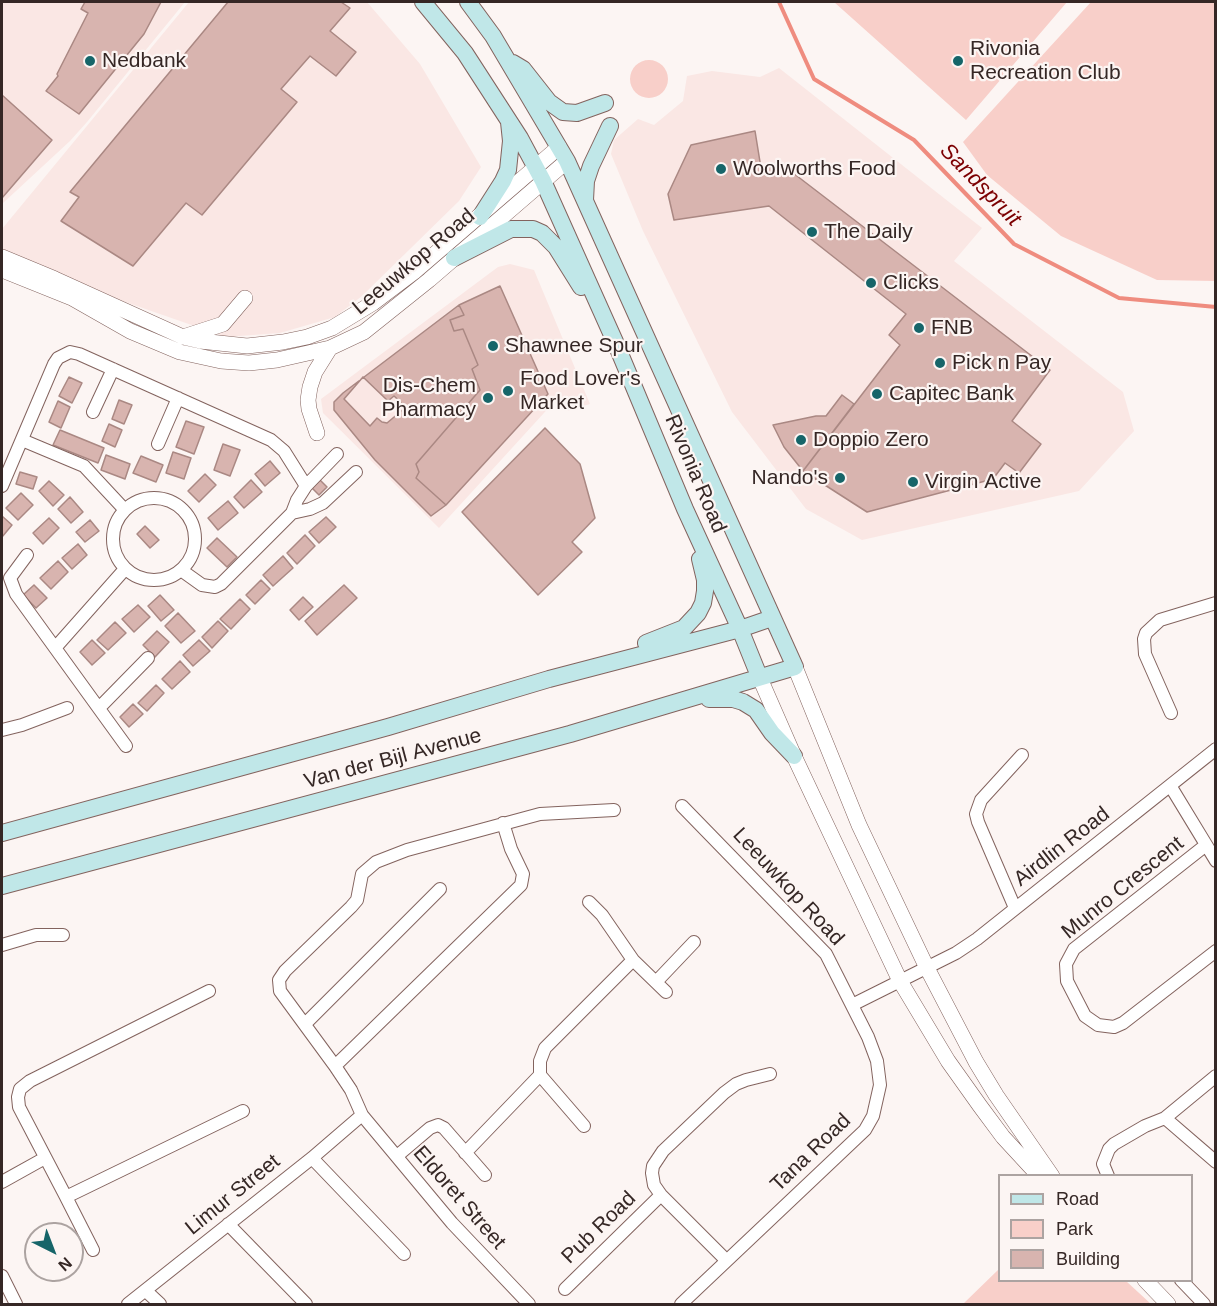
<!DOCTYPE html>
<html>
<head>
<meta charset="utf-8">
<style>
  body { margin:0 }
  #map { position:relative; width:1217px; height:1306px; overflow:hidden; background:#fcf5f3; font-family:Arial,sans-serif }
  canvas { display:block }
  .frame { position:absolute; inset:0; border:3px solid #352725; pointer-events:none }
  .legend { position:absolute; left:998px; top:1174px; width:195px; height:108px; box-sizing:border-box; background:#fcf5f3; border:2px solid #aca3a1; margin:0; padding:8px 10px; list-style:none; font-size:18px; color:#352725 }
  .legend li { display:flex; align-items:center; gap:12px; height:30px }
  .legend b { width:30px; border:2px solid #aca3a1 }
  .north { position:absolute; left:24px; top:1222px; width:60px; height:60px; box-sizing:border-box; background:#fcf5f3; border:2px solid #aca3a1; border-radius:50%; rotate:138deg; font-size:16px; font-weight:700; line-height:24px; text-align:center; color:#352725 }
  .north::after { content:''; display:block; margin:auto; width:21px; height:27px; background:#166569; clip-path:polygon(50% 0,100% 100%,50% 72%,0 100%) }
</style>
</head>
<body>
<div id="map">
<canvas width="1217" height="1306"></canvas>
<div class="frame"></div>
<ul class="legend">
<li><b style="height:8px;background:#c0e7e8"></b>Road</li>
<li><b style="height:16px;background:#f8cfc9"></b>Park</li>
<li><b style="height:16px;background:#d8b4af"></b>Building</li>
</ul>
<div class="north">N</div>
</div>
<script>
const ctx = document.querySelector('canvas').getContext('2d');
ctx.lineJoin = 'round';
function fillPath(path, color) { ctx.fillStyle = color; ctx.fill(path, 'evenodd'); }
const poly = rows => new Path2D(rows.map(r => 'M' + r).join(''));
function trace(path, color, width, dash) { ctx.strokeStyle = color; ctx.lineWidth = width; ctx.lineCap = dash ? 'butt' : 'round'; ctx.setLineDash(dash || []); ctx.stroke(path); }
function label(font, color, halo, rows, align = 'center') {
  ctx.font = font + ' Arial,sans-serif'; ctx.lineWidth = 4.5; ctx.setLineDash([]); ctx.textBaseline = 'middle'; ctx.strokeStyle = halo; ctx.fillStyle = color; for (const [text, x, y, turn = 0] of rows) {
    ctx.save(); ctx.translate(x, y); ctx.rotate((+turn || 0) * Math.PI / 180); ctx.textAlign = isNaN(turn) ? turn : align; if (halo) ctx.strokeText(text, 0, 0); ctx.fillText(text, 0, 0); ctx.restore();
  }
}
fillPath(poly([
  [2,2,185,2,87,122,70,141,2,204],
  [189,2,367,2,420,64,481,167,459,201,362,296,335,317,280,333,226,337,2,259,2,229],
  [779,68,982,228,954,261,1123,392,1134,431,1079,491,862,540,806,509,732,412,643,231,611,154,614,140,638,119,654,125,683,101,687,76,712,71,760,77],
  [510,264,534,270,590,404,567,411,554,402,439,528,323,413,321,399,498,267]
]), '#fae7e4');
fillPath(poly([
  [834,2,1067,2,966,120],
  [1091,2,1215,2,1215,281,1157,280,1061,236,987,175,963,142],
  '630 79a19 19 0 1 1 38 0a19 19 0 1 1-38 0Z',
  [999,1269,1000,1280,1126,1281,1151,1304,963,1304]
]), '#f8cfc9');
trace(poly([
  [779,2,814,79,914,140,1014,244,1119,298,1216,307]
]), '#ef8c7f', 4);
const building = poly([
  [85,2,161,2,144,34,79,114,46,91,58,76,57,74,88,13,81,9,85,2],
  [228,2,341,2,350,8,330,31,356,52,336,76,310,56,281,89,297,102,202,215,186,203,133,266,61,221,79,197,70,192,228,2],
  [2,95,52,140,2,198,2,95],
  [755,131,761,168,784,166,1050,370,1012,421,1041,444,1019,473,1005,463,993,479,867,512,803,471,900,345,889,335,906,314,769,206,674,220,668,194,691,145,755,131],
  [500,286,548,394,446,505,416,478,419,472,416,464,480,390,472,369,478,365,463,329,454,331,450,320,464,315,459,305,500,286],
  [459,305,464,315,450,320,454,331,463,329,478,365,472,369,480,390,416,464,419,472,416,478,446,505,431,516,375,460,334,410,334,402,343,393,459,305],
  [69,377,82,383,72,403,59,396,69,377],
  [363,377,388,401,394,396,406,407,387,423,382,422,377,418,370,426,344,399,363,377],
  [842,395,854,404,803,471,784,447,773,425,816,416,826,416,842,395],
  [119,400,132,405,124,424,112,419,119,400],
  [58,401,70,407,61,428,49,422,58,401],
  [186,421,204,427,194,454,176,447,186,421],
  [109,424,122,430,115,447,102,441,109,424],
  [545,428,580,464,595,518,572,542,582,552,538,595,462,512,545,428],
  [60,430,104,448,98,463,53,445,60,430],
  [223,444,240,450,230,476,214,470,223,444],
  [173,452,191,458,184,479,166,473,173,452],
  [106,455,130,464,125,479,101,470,106,455],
  [141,456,163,465,156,482,133,473,141,456],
  [270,461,280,473,265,486,255,474,270,461],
  [20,472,37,477,33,489,16,484,20,472],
  [205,474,216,485,199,502,188,491,205,474],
  [318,478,327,487,319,495,310,486,318,478],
  [251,480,262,492,244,508,234,497,251,480],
  [49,481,64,495,53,506,39,491,49,481],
  [21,493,33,505,18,520,6,508,21,493],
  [70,497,83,512,71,523,58,509,70,497],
  [228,501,238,513,218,530,208,518,228,501],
  [2,516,12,525,2,537,2,516],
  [326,517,336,527,319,543,309,532,326,517],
  [49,518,59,528,43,544,33,533,49,518],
  [90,520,99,531,85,542,76,532,90,520],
  [145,526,159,540,150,548,137,534,145,526],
  [305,535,315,546,297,564,287,553,305,535],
  [217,538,237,557,227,567,207,548,217,538],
  [78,544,87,555,72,569,62,558,78,544],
  [283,556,293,568,273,586,263,575,283,556],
  [58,561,68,572,51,589,40,578,58,561],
  [261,580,270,589,255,604,246,595,261,580],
  [34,585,47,598,36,608,23,595,34,585],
  [344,585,357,598,317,635,305,621,344,585],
  [160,595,174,610,161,621,148,606,160,595],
  [303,597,313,607,299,620,290,610,303,597],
  [240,599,250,609,231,629,220,619,240,599],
  [138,605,150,617,134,632,122,619,138,605],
  [178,613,195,631,181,643,165,626,178,613],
  [218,621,228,631,212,648,202,637,218,621],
  [115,622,126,633,108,650,97,640,115,622],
  [157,631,169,642,155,657,143,645,157,631],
  [92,640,105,653,92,665,80,652,92,640],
  [199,640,210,651,193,666,183,655,199,640],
  [180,661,190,672,172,689,162,679,180,661],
  [156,685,164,693,147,711,138,703,156,685],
  [133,704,143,714,129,727,120,717,133,704]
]);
fillPath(building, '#d8b4af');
trace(building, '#aa8883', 1.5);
const minor = poly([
  [93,412,113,369],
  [22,440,84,466,124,509],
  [158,444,178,398],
  [2,486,54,364,58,358,70,352,79,354,271,440,284,451,306,486],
  '113 539a41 41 0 1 1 82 0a41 41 0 1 1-82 0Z',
  [292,513,310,509,323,503,356,472],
  [27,555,10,578,16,594,126,746],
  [181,570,202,585,215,587,221,584,292,513,297,500,306,486,337,454],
  [55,648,125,569],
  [99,708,148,658],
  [1171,713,1145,654,1144,639,1146,633,1160,620,1216,603],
  [2,730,22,725,67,708],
  [1171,787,1216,861],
  [1206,845,1074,949,1066,964,1067,981,1085,1016,1098,1025,1114,1027,1123,1023,1216,951],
  [589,902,602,915,633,960,666,992],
  [1015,908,978,822,976,814,981,800,1022,755],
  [2,945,36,935,63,935],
  [656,982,694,942],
  [209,991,30,1081,20,1089,18,1097,19,1107,66,1197,243,1111],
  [852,1005,956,953,977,939,1216,749],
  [305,1024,440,889],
  [335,1066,521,885,523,874,511,849,503,823],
  [540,1075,584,1126],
  [1165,1118,1216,1162],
  [465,1153,540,1075,540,1061,545,1048,633,960],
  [397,1156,430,1128,438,1125,444,1128,485,1175],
  [312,1158,404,1254],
  [1108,1176,1103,1164,1109,1149,1114,1144,1145,1126,1165,1118,1216,1076],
  [2,1182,45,1158],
  [66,1197,93,1250],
  [228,1224,306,1304],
  [726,1260,661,1195,654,1185,652,1173,653,1166,663,1151,724,1093,736,1084,746,1080,770,1074],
  [2,1276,16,1304],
  [1181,1280,1204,1304],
  [565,1289,661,1195],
  [146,1291,160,1304],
  [128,1304,312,1158,362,1115],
  [529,1304,452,1223,362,1115,351,1090,335,1066,280,991,279,980,285,971,351,907,357,900,362,874,376,862,407,850,540,814,614,810],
  [681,1304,865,1130,873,1116,880,1085,877,1061,868,1037,826,954,682,806]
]);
const tertiary = poly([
  [2,257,55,279,183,337,200,341,247,346,283,342,307,337,332,328,373,303,414,272,559,147],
  [2,270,72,298,130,331,180,352,221,361,249,363,277,360,330,348,364,332,429,280,567,161],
  [186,336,223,324,245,298],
  [317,433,309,409,308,400,310,387,315,372,330,348],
  [795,667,859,825,927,968,976,1062,996,1095,1052,1176],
  [759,676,794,756,900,981,948,1061,980,1106,1003,1137,1039,1176],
  [1145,1280,1168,1304]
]);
const secondary = poly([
  [423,2,465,53,520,138,543,181,616,344,685,509,740,629,759,676],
  [513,63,523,69,549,102,563,112,577,113,605,103],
  [585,200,586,181,591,166,610,126],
  [480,217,503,181,508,170,511,141,509,122],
  [454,258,511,229,533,229,542,233,556,247,581,287],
  [646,643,684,628,698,613,703,603,705,591,705,580,700,559],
  [709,699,733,699,743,702,756,710,772,733,794,756],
  [2,833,388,727,549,679,740,629,772,618],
  [2,886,570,734,795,667,567,161,493,36,468,2]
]);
trace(minor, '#83635e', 14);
trace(tertiary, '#83635e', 16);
trace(secondary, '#83635e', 18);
trace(minor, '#fff', 12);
trace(tertiary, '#fff', 15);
trace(secondary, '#c0e7e8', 16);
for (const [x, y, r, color] of [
  [90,61,6,"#166569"],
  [958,61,6,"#166569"],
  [721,169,6,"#166569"],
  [812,232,6,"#166569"],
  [871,283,6,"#166569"],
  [919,328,6,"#166569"],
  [493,346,6,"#166569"],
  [940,363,6,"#166569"],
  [508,391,6,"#166569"],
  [877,394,6,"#166569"],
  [488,398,6,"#166569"],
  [801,440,6,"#166569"],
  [840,478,6,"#166569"],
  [913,482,6,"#166569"]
]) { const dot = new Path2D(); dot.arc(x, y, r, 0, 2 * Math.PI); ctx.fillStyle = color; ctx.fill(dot); trace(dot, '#fcf5f3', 2); }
label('21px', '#352725', '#fcf5f3', [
  ["Rivonia",970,49],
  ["Recreation Club",970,73],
  ["Nedbank",102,61],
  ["Woolworths Food",733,169],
  ["The Daily",824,232],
  ["Clicks",883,283],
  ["FNB",931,328],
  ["Shawnee Spur",505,346],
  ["Pick n Pay",952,363],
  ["Food Lover's",520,379],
  ["Market",520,403],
  ["Dis-Chem",476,386,"right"],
  ["Pharmacy",476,410,"right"],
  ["Capitec Bank",889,394],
  ["Doppio Zero",813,440],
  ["Nando's",828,478,"right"],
  ["Virgin Active",925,482]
], 'left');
label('21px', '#352725', '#fcf5f3', [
  ["Leeuwkop Road",414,262,-40],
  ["Rivonia Road",695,474,67],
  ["Van der Bijl Avenue",393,759,-15],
  ["Airdlin Road",1062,847,-38],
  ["Leeuwkop Road",788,887,47],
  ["Munro Crescent",1123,888,-39],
  ["Tana Road",811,1153,-44],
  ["Limur Street",233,1195,-39],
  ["Eldoret Street",459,1198,49],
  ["Pub Road",599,1228,-44]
]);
label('italic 22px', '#7c0002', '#fcf5f3', [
  ["Sandspruit",980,185,46]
]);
</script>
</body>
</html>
